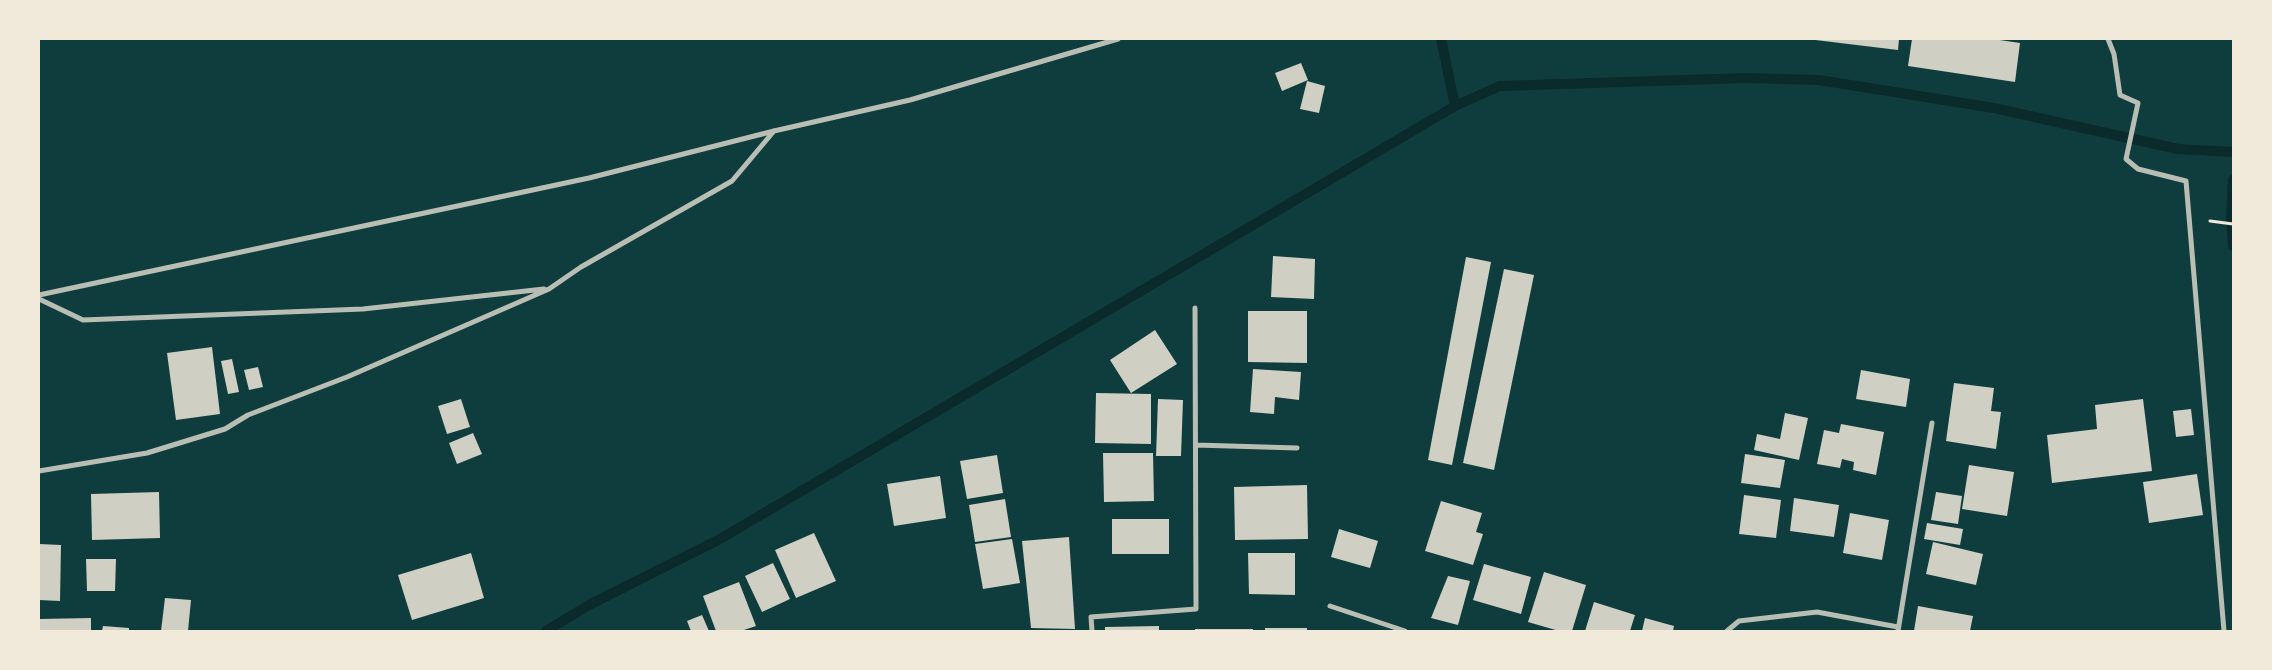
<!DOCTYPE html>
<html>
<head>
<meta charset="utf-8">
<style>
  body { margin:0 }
  #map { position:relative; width:2272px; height:670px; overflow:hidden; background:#0f3d3e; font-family:Montserrat,sans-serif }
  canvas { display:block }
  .frame { position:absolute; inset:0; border:40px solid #f1e9da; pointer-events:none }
</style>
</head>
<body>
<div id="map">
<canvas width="2272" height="670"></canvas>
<div class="frame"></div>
</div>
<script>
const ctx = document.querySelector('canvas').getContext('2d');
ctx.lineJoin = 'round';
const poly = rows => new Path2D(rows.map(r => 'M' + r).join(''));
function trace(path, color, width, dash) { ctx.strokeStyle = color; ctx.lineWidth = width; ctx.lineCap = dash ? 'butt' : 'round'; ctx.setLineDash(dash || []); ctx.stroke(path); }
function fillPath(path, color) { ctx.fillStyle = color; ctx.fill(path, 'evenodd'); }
trace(poly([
  [1455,106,1500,86,1746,78,1819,80,1994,108,2178,149,2233,152],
  [2233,180,2231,219,2233,246],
  [546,631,589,605,720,539,1455,106,1441,39]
]), '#0a2a2b', 10);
fillPath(poly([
  [1807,39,1899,39,1898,50],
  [1912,39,1993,39,2020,43,2015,82,1908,66],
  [1301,63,1308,80,1282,91,1275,73],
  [1307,81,1325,86,1319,113,1300,109],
  [1273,256,1315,259,1314,299,1271,297],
  [1466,257,1491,262,1452,465,1428,460],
  [1504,269,1534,275,1494,470,1463,463],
  [1248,311,1307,311,1307,363,1248,362],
  [1155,330,1177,364,1131,393,1110,360],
  [212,347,220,414,176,420,167,353],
  [232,359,239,392,228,394,221,361],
  [258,367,263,387,249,390,244,370],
  [1253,369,1301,372,1299,400,1275,397,1274,414,1250,412],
  [1861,370,1910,379,1906,407,1856,399],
  [1954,383,1994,388,1991,411,2001,412,1996,449,1946,441],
  [1096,393,1151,394,1151,444,1095,443],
  [461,399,470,427,447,434,438,406],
  [1158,399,1183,400,1181,456,1156,456],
  [2143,399,2152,471,2052,483,2047,435,2097,429,2095,405],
  [2191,409,2194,435,2176,437,2173,411],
  [1785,413,1808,418,1799,460,1754,450,1757,434,1780,439],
  [1841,424,1884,432,1876,475,1853,470,1854,462,1842,459,1840,468,1817,464,1824,430,1839,433],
  [473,433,482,454,457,464,449,443],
  [1103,453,1153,453,1154,501,1104,502],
  [1745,454,1785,460,1780,488,1741,483],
  [997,455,1003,493,967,499,960,461],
  [1969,465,2014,472,2007,516,1962,509],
  [2197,474,2203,515,2149,523,2143,482],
  [940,476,946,518,894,526,887,484],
  [1307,485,1308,539,1235,540,1234,487],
  [159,492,160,538,92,540,91,494],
  [1936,492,1962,496,1958,524,1931,520],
  [1744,495,1781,500,1776,538,1739,534],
  [1794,498,1839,505,1834,537,1790,531],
  [1005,499,1011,537,975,542,969,505],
  [1441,501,1482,513,1476,532,1483,534,1473,565,1425,551],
  [1850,513,1889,520,1882,560,1843,553],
  [1112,519,1169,519,1169,554,1112,554],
  [1927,523,1963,529,1960,545,1924,539],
  [1339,529,1378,541,1370,568,1331,557],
  [814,533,836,581,796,598,775,550],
  [1069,537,1075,629,1031,628,1022,541],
  [1012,539,1020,583,983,589,975,544],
  [1933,542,1983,554,1976,585,1926,574],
  [39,544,61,545,60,601,39,600],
  [471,553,484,598,412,620,398,575],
  [1248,553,1295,553,1295,595,1249,594],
  [86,559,116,559,115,591,87,591],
  [773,563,790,599,762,612,745,576],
  [1484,564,1531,577,1521,614,1473,600],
  [1544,572,1586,585,1572,631,1559,631,1528,622],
  [1448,576,1470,581,1458,625,1431,618],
  [739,582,756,626,741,631,716,631,703,596],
  [165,598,191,600,188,631,161,631],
  [1594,602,1635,615,1630,631,1585,631],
  [1918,606,1973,616,1970,631,1914,631],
  [702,615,709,631,691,631,687,621],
  [91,618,91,631,40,631,40,619],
  [1645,618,1674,626,1673,631,1642,631],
  [103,626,129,628,129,631,102,631],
  [1159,626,1159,631,1105,631,1105,627],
  [1265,628,1307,628,1307,631,1265,631],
  [1195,629,1253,629,1253,631,1195,631]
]), '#cfcfc3');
trace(poly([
  [2210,221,2233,224]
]), '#f1e9da', 3);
trace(poly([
  [2108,39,2114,54,2120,95,2138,103,2126,159,2138,169,2186,181,2224,631],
  [39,295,589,178,774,131,910,100,1118,39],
  [39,299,83,320,363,309,544,289],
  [1196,445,1297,448],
  [39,471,147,453,225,429,248,415,347,377,549,289,581,267,732,181,774,131],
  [1330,606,1405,631],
  [1092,631,1091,617,1196,609,1195,308],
  [1727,631,1739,621,1817,612,1898,627],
  [1898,631,1932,423]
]), '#b8beb3', 5);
</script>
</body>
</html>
